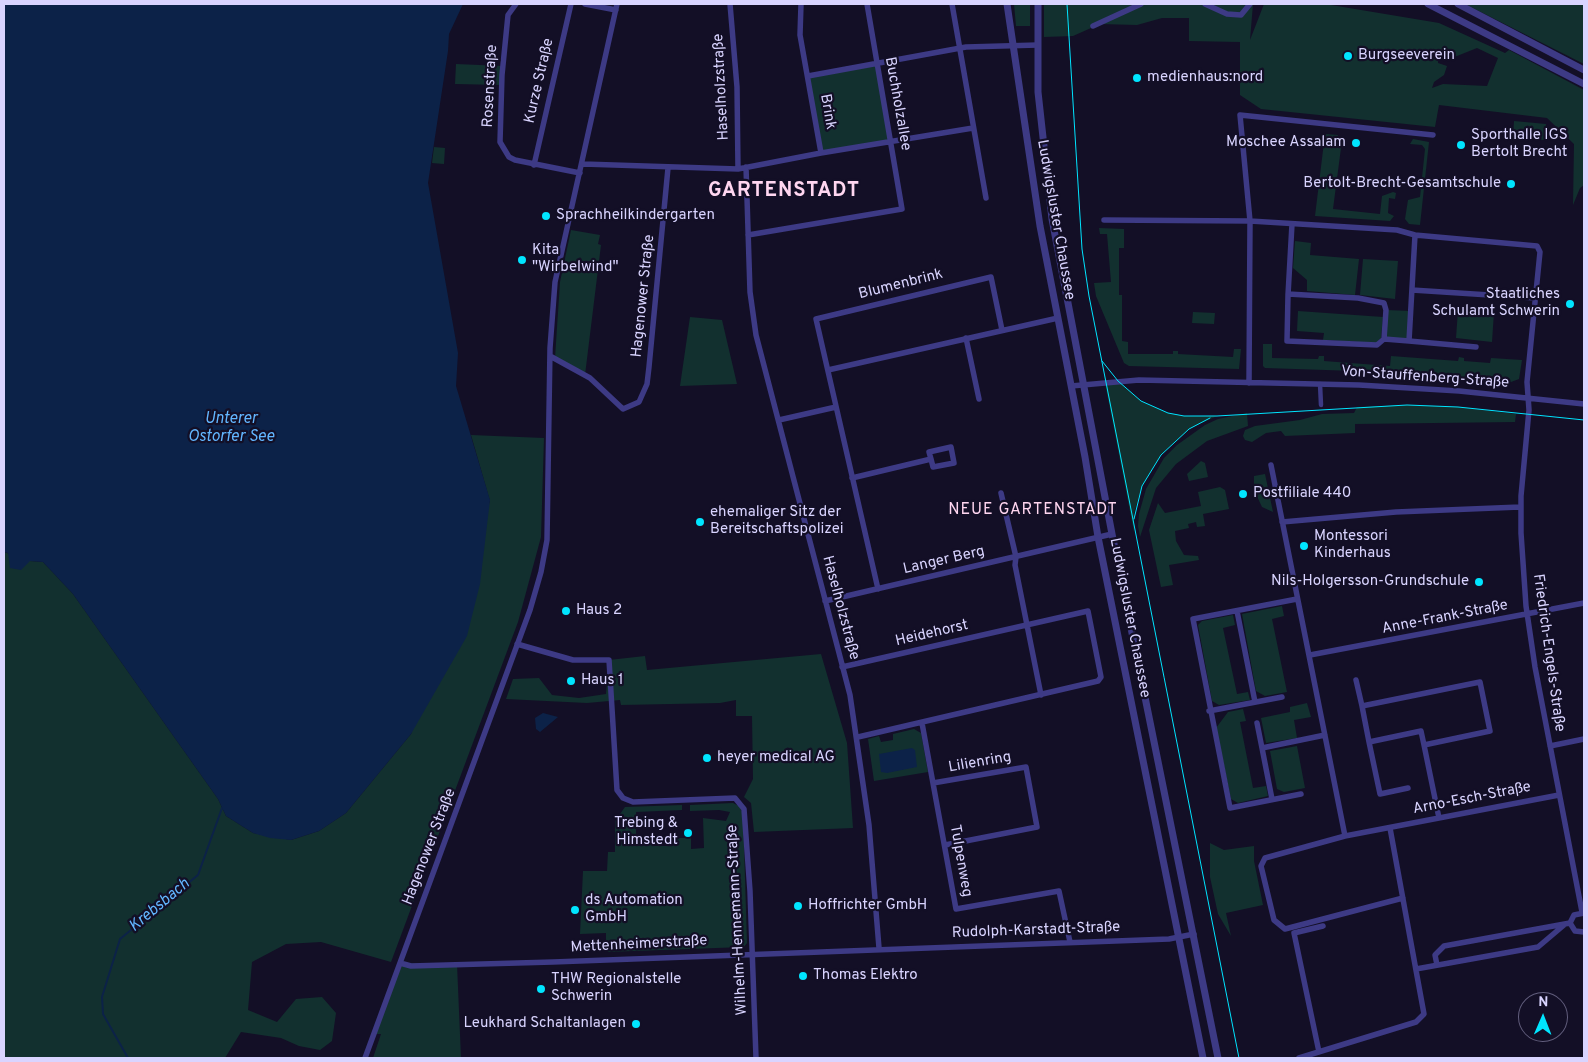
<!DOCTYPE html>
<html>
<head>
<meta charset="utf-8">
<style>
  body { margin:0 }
  #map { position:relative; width:1588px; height:1062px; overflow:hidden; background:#130f26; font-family:Overpass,sans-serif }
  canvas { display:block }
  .frame { position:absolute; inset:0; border:5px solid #d9d4ff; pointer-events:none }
  .north { position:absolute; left:1518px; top:992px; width:50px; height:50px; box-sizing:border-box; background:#130f26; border:1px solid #625e7d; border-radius:50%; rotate:1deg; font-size:14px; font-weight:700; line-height:20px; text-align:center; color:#d9d4ff }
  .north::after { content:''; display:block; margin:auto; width:18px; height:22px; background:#00e5ff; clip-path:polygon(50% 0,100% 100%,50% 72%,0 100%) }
</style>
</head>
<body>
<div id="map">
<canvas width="1588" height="1062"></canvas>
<div class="frame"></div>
<div class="north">N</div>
</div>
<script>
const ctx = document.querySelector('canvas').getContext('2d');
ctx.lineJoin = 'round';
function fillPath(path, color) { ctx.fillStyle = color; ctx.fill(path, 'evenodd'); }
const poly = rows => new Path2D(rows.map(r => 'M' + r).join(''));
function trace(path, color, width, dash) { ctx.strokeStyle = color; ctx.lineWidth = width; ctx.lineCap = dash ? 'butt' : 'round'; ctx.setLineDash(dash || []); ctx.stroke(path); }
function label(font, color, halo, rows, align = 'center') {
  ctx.font = font + ' Overpass,sans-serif'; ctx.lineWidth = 4.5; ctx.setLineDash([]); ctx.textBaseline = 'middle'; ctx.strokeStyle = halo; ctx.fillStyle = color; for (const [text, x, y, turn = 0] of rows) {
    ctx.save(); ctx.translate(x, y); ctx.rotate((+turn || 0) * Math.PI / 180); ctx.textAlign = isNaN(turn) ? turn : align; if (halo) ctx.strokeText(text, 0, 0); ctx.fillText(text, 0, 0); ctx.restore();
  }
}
fillPath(poly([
  [1014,4,1030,4,1030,26,1016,26],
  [1044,4,1253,4,1250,40,1264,4,1325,4,1439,23,1505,53,1509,50,1584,90,1584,185,1580,188,1573,205,1574,144,1547,118,1439,105,1435,127,1261,109,1240,95,1240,42,1189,41,1189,18,1162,18,1137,25,1100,24,1073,36,1044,37],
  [1477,48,1498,58,1487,86,1443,84,1432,88,1434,82,1444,75,1447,66,1438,63,1438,60,1452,58],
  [1465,4,1584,4,1584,64],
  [456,64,503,66,502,85,455,84],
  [877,64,891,141,821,153,808,76],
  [1514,121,1546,124,1544,140,1513,137],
  [1325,134,1338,135,1337,147,1341,148,1333,209,1380,214,1382,196,1393,192,1396,193,1395,199,1389,198,1388,213,1394,216,1390,221,1315,216],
  [1413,139,1429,142,1420,225,1409,224,1405,219,1408,200,1420,197,1425,149,1422,145,1410,144],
  [434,147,445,148,444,164,432,163],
  [1099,228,1124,229,1124,248,1119,248,1119,295,1122,295,1122,341,1128,342,1128,354,1173,354,1173,351,1178,351,1178,354,1233,357,1234,349,1241,349,1239,369,1129,366,1124,363,1096,296,1094,283,1111,282,1107,234,1100,234],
  [571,230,600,235,598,244,601,245,585,375,555,358,560,282],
  [1295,241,1311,243,1310,255,1359,259,1355,295,1307,291,1307,280,1293,268],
  [1363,259,1398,261,1395,299,1360,295],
  [1386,310,1411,311,1409,341,1384,339],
  [1458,310,1494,312,1492,342,1456,338],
  [1298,311,1383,317,1381,338,1376,343,1323,340,1324,333,1297,331],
  [1193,312,1215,313,1214,324,1192,323],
  [690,317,722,320,737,384,680,386],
  [1263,344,1272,344,1272,358,1318,359,1319,356,1324,356,1324,361,1390,366,1391,356,1458,361,1459,357,1464,358,1464,361,1490,363,1491,358,1522,360,1519,379,1511,382,1416,373,1265,368,1263,366],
  [1118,381,1141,401,1168,413,1184,416,1217,416,1189,429,1161,455,1142,486,1134,513,1134,532,1105,383],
  [1407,405,1458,407,1516,414,1515,422,1355,424,1355,433,1285,436,1281,431,1266,433,1252,442,1245,440,1243,436,1245,430,1255,426,1300,420,1322,414,1354,413,1357,407],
  [1247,413,1248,426,1207,441,1176,464,1156,488,1140,537,1138,526,1139,514,1146,489,1164,458,1177,445,1205,425,1218,419],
  [471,435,544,438,541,537,518,622,391,962,321,942,286,944,252,962,248,1010,277,1022,296,999,322,997,336,1013,332,1041,320,1050,299,1046,281,1038,241,1032,225,1058,4,1058,4,552,30,561,43,562,73,594,218,799,226,816,253,833,291,840,319,831,346,813,411,734,490,501],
  [1201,461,1205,463,1208,477,1189,481,1187,474],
  [1265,474,1273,512,1262,507,1254,490,1254,476],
  [1220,487,1225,490,1229,509,1203,514,1205,526,1197,527,1196,522,1188,524,1189,528,1175,531,1176,541,1184,555,1198,556,1199,560,1169,565,1173,585,1161,587,1149,530,1158,503,1165,513,1201,506,1198,492],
  [1282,606,1284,616,1272,619,1287,692,1265,696,1256,691,1242,614],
  [1233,615,1235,625,1223,628,1237,694,1248,692,1250,700,1219,705,1212,701,1198,625,1202,621],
  [821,654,847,743,853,828,754,832,751,803,744,797,753,779,752,716,736,716,736,700,720,703,621,705,620,700,587,703,506,699,513,679,539,678,552,695,579,698,606,694,609,660,645,656,647,670],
  [1307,703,1311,717,1294,720,1297,738,1266,743,1261,718,1290,712,1290,707],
  [1243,709,1246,721,1240,722,1253,788,1266,786,1268,796,1238,803,1231,799,1216,728,1228,712],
  [914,729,921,733,928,772,874,781,868,739,879,736,881,742,893,740,893,734],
  [1297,746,1305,788,1284,792,1277,789,1270,751],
  [733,803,739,806,743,813,747,943,744,947,606,952,606,933,580,934,583,871,607,871,608,852,615,852,615,821,625,807,682,805,682,810,636,812,636,838,655,838,655,846,672,846,673,838,691,838,691,849,704,848,703,818,726,821,730,812,719,810,690,811,690,805],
  [1210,843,1224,850,1254,846,1254,861,1263,905,1226,913,1231,936,1218,914,1210,877],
  [400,963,457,964,461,1058,373,1058,381,1034,374,1034]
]), '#12302f');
fillPath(poly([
  [4,4,463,4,449,34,448,51,428,183,458,353,456,386,490,500,480,584,467,636,411,734,346,813,319,831,291,840,270,838,253,833,226,816,218,799,73,594,43,562,30,561,21,570,10,568,8,553,4,552],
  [543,713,558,717,540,732,536,729,535,718],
  [912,748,915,750,917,767,887,773,881,772,879,754]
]), '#0c2248');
trace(poly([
  [128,1058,103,1014,102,997,120,939,198,875,222,808]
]), '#0c2248', 2);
trace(poly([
  [1320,384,1321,405]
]), '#3d3a85', 4.5);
trace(poly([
  [516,4,508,15,502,75,500,142,509,157,515,160,580,173],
  [585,4,616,10],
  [730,4,737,87,738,169],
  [952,4,986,198],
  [1205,4,1227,14,1241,15,1250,4],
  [1093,26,1141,4],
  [808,76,966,47,1038,45],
  [821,153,973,128],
  [583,164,738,169,821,153,800,35,801,4],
  [534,165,571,4],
  [746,167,750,292,756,335,850,695,869,825,879,948],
  [1104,220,1250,221,1397,230,1415,235,1537,246,1540,252,1527,382,1529,410,1521,496,1521,533,1526,606,1535,667,1582,912],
  [748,235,902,209,867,4],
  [1412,290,1536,298],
  [1288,294,1358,298,1384,303,1386,310,1384,339,1377,345,1287,341,1288,295,1292,224],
  [966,338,979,399],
  [1384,339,1409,341,1415,235],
  [1409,341,1476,347],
  [550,356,590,378,623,409,639,402,647,384,649,367,668,168],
  [828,370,1058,318],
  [1249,383,1250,221,1240,115,1433,135],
  [1071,386,1139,380,1359,385,1459,391,1584,404],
  [779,420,836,407],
  [1271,465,1345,836],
  [852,478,931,459,933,467,954,463,951,447,929,452,931,459],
  [1001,493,1016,557,1015,565,1041,695],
  [1282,522,1396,512,1520,507],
  [878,589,816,319,991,277,1002,330],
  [1297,599,1193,619,1230,808,1301,794],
  [825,601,1112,534],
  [1237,611,1255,702],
  [517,644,573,660,609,660,617,790,623,798,633,802,735,798,744,809,750,891,756,1058],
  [1310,655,1584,603],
  [842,667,1088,611,1101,677,1098,681,858,737],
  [1356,680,1362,706],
  [1209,711,1282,697],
  [922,723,956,909,1059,891,1070,942],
  [1257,723,1262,748],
  [1369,742,1380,794,1408,788],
  [1424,745,1490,731,1480,682,1362,706,1369,742,1421,731,1424,745,1439,818],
  [1550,746,1584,739],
  [933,783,1026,767,1037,827,945,845],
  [1272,799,1262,748,1325,735],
  [1403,898,1285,929,1274,920,1261,866,1265,858,1345,836,1559,795],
  [1584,913,1574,915,1570,923,1575,931,1584,932],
  [400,963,411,966,553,962,1169,939,1194,934],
  [1437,965,1435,955,1444,946,1570,923],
  [1416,969,1538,947,1564,925],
  [1319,1052,1294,933,1323,926],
  [365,1058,530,610,541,572,547,540,550,348,555,282,617,4],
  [1299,1058,1416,1022,1424,1014,1390,828]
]), '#3d3a85', 5.5);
trace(poly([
  [1007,4,1040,226,1085,457,1098,537,1203,1058],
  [1038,4,1038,92,1052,219,1112,534,1218,1058],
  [1428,4,1584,84],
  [1458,4,1584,70]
]), '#3d3a85', 7);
trace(poly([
  [1067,4,1082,249,1089,296,1239,1058],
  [1102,361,1118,381,1141,401,1168,413,1184,416,1217,416,1407,405,1458,407,1584,420],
  [1134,519,1142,486,1161,455,1189,429,1210,418]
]), '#00e5ff', 1);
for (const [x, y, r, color] of [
  [1348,56,5,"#00e5ff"],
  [1137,78,5,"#00e5ff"],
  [1356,143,5,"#00e5ff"],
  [1461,145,5,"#00e5ff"],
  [1511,184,5,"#00e5ff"],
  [546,216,5,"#00e5ff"],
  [522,260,5,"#00e5ff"],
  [1570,304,5,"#00e5ff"],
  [1243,494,5,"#00e5ff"],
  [700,522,5,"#00e5ff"],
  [1304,546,5,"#00e5ff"],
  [1479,582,5,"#00e5ff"],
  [566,611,5,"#00e5ff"],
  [571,681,5,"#00e5ff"],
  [707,758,5,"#00e5ff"],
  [688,833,5,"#00e5ff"],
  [798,906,5,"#00e5ff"],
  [575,910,5,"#00e5ff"],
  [803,976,5,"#00e5ff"],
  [541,989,5,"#00e5ff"],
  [636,1024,5,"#00e5ff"]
]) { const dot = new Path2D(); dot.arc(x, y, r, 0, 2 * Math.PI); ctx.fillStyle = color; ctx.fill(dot); trace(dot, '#130f26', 2); }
label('15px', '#d9d4ff', '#130f26', [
  ["Burgseeverein",1358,56],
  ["medienhaus:nord",1147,78],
  ["Sporthalle IGS",1471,136],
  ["Bertolt Brecht",1471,153],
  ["Moschee Assalam",1346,143,"right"],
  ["Bertolt-Brecht-Gesamtschule",1501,184,"right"],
  ["Sprachheilkindergarten",556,216],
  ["Kita",532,251],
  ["\"Wirbelwind\"",532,268],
  ["Staatliches",1560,295,"right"],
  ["Schulamt Schwerin",1560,312,"right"],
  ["Postfiliale 440",1253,494],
  ["ehemaliger Sitz der",710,513],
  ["Bereitschaftspolizei",710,530],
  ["Montessori",1314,537],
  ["Kinderhaus",1314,554],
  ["Nils-Holgersson-Grundschule",1469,582,"right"],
  ["Haus 2",576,611],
  ["Haus 1",581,681],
  ["heyer medical AG",717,758],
  ["Trebing &",678,824,"right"],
  ["Himstedt",678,841,"right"],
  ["ds Automation",585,901],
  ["GmbH",585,918],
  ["Hoffrichter GmbH",808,906],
  ["Thomas Elektro",813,976],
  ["THW Regionalstelle",551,980],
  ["Schwerin",551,997],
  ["Leukhard Schaltanlagen",626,1024,"right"]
], 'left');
label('15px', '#d9d4ff', '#130f26', [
  ["Kurze Straße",540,81,-77],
  ["Rosenstraße",491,86,-87],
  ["Haselholzstraße",722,87,-93],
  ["Buchholzallee",897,104,80],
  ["Brink",827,112,80],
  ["Ludwigsluster Chaussee",1055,220,80],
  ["Blumenbrink",901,285,-14],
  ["Hagenower Straße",644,296,-84],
  ["Von-Stauffenberg-Straße",1425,378,4],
  ["Langer Berg",944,561,-13],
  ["Haselholzstraße",840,608,75],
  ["Ludwigsluster Chaussee",1129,618,79],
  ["Anne-Frank-Straße",1445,618,-11],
  ["Heidehorst",932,634,-13],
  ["Friedrich-Engels-Straße",1548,653,82],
  ["Lilienring",980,763,-10],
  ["Arno-Esch-Straße",1472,799,-11],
  ["Hagenower Straße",430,847,-69],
  ["Tulpenweg",960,861,80],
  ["Wilhelm-Hennemann-Straße",738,920,-93],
  ["Rudolph-Karstadt-Straße",1036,931,-2],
  ["Mettenheimerstraße",639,945,-3]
]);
label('italic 16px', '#62b6ff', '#130f26', [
  ["Unterer",231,420],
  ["Ostorfer See",231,438],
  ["Krebsbach",160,906,-40]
]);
ctx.letterSpacing = '1px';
label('16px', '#ffd6f0', '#130f26', [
  ["NEUE GARTENSTADT",1033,511]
]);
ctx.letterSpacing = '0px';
ctx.letterSpacing = '1px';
label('bold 20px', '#ffd6f0', '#130f26', [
  ["GARTENSTADT",784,192]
]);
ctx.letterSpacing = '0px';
</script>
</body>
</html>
